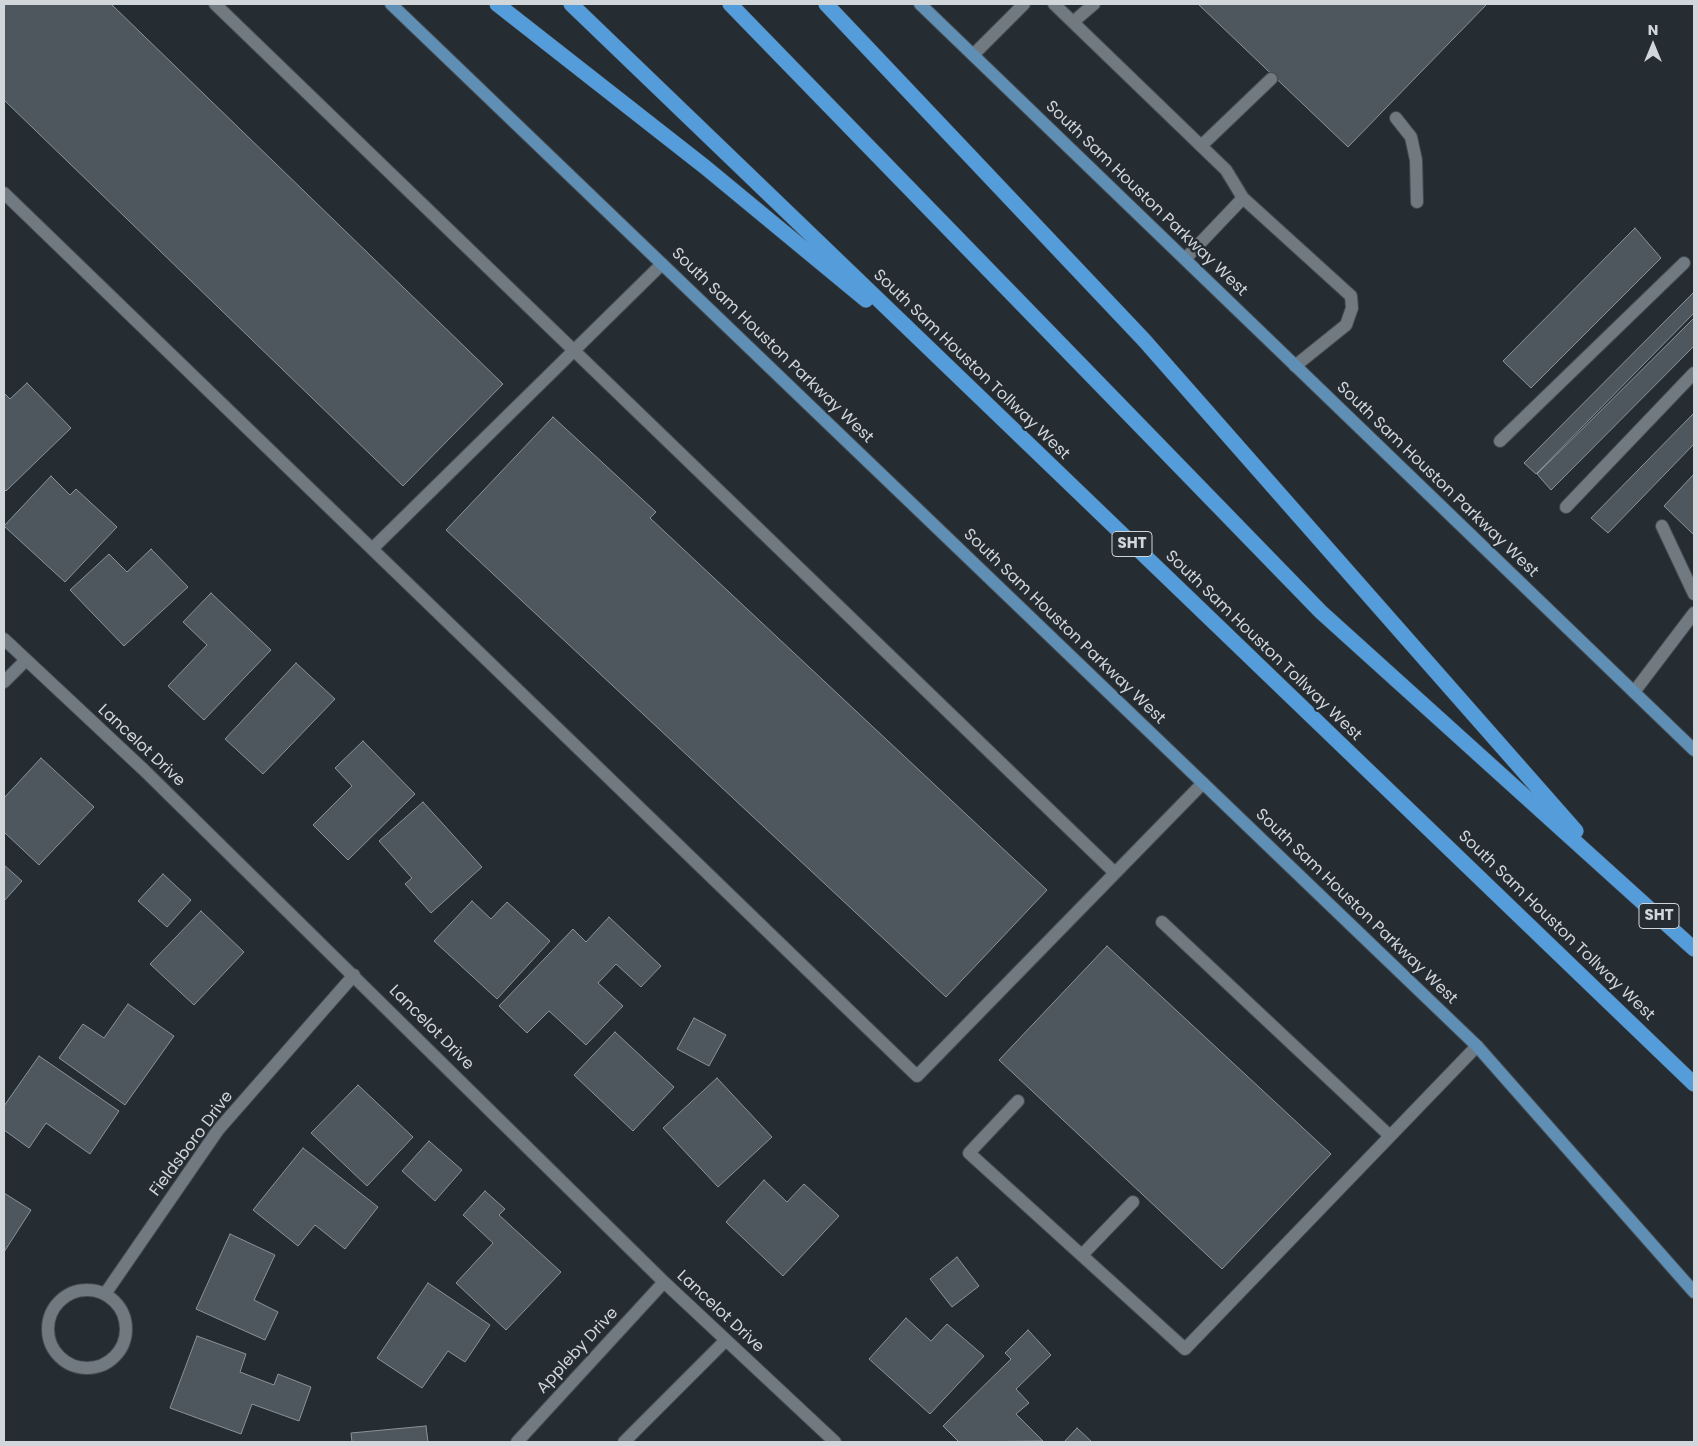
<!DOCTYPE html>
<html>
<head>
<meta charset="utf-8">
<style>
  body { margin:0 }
  #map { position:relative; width:1698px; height:1446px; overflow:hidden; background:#252d33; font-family:Poppins,sans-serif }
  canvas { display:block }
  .frame { position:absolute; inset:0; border:5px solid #d1d6da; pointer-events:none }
  .north { position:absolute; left:1628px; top:20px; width:50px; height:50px; -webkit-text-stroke:4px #252d33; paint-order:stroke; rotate:0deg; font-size:14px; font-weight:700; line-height:20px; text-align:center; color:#d1d6da }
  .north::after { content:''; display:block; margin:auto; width:18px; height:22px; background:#d1d6da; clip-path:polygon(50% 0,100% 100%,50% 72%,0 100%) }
</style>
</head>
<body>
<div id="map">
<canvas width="1698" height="1446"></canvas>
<div class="frame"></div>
<div class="north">N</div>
</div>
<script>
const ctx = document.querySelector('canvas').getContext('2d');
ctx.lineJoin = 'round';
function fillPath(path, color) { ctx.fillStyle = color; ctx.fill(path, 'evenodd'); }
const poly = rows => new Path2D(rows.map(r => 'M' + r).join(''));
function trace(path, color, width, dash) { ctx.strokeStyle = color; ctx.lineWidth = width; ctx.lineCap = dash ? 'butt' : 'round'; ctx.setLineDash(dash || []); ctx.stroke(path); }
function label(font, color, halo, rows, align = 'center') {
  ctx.font = font + ' Poppins,sans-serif'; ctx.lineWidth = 4.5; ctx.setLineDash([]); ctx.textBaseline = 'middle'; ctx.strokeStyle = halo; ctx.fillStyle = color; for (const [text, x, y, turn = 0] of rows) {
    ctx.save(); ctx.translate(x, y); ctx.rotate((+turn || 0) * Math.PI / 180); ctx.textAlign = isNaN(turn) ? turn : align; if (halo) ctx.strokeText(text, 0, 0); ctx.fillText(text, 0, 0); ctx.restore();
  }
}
const building = poly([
  [4,4,111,4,503,384,403,486,4,100,4,4],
  [1198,4,1487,4,1348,147,1198,4],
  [1635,228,1661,258,1531,388,1503,361,1635,228],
  [1694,292,1694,313,1536,474,1524,463,1694,292],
  [1694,318,1694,346,1551,490,1537,474,1694,318],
  [27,383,71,428,6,491,4,489,4,393,10,399,27,383],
  [1694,413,1694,444,1608,533,1591,518,1694,413],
  [553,417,656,512,650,518,1047,890,946,997,446,530,553,417],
  [1694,474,1694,535,1664,506,1694,474],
  [51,476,70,495,76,489,117,527,65,582,4,526,51,476],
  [151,549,188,587,124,646,70,590,109,554,127,572,151,549],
  [211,593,271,650,204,720,168,686,207,645,183,622,211,593],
  [296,663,335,699,263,774,225,739,296,663],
  [363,741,415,794,348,860,313,825,352,786,335,768,363,741],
  [41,758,94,807,39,865,4,832,4,798,41,758],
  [423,802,482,867,431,913,405,884,412,878,379,841,423,802],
  [4,865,22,881,4,901,4,865],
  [163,874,191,900,167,927,138,901,163,874],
  [472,901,491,919,507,902,550,941,497,999,434,941,472,901],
  [201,911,244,952,194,1005,150,964,201,911],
  [609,917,661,966,641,987,616,964,598,983,623,1006,586,1045,549,1011,527,1033,499,1006,573,929,586,942,609,917],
  [1107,946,1331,1154,1222,1269,999,1060,1107,946],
  [128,1004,174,1036,125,1105,59,1058,83,1024,104,1038,128,1004],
  [694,1018,726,1035,709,1066,677,1049,694,1018],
  [615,1032,674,1087,633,1131,574,1075,615,1032],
  [39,1056,119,1111,90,1154,46,1123,29,1148,4,1130,4,1106,39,1056],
  [717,1078,772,1137,718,1187,663,1128,717,1078],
  [358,1085,413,1137,367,1186,311,1133,358,1085],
  [429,1141,462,1170,435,1201,402,1171,429,1141],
  [303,1148,378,1207,345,1249,315,1225,298,1246,253,1210,303,1148],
  [764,1180,787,1202,804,1184,839,1216,783,1276,726,1222,764,1180],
  [485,1191,505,1209,499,1215,561,1272,506,1330,456,1283,493,1243,463,1215,485,1191],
  [4,1193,31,1210,4,1252,4,1193],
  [230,1234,275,1255,254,1300,278,1312,265,1340,196,1309,230,1234],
  [957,1257,979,1286,952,1307,930,1279,957,1257],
  [428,1283,490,1325,465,1362,448,1351,422,1388,377,1358,428,1283],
  [906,1318,931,1341,947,1324,984,1356,930,1414,869,1359,906,1318],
  [1028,1330,1051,1355,1016,1389,1029,1403,1016,1414,1043,1441,959,1442,943,1426,1011,1359,1005,1353,1028,1330],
  [197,1336,246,1354,240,1372,274,1385,278,1374,311,1387,299,1421,252,1404,241,1434,170,1408,197,1336],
  [426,1426,428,1442,352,1442,351,1433,426,1426],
  [1077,1428,1092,1442,1064,1442,1077,1428]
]);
fillPath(building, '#4e565e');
trace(building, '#8a939b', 1);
const minor = poly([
  [215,4,1115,873],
  [1054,4,1226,170,1243,198,1185,259],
  [1073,22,1094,4],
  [973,55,1024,4],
  [1396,118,1411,137,1416,160,1417,202],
  [1201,146,1271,79],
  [4,193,917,1076,1203,783],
  [1243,198,1351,296,1352,308,1346,325,1295,366],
  [1500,441,1684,263],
  [1566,507,1694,373],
  [1662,526,1694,594],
  [372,549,662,264],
  [4,639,145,771,664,1282,835,1442],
  [4,682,26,660],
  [1634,692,1694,613],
  [1162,922,1390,1136],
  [1018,1101,969,1153,1185,1349,1477,1046],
  [1082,1255,1133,1202],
  '48 1329a39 39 0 1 1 78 0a39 39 0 1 1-78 0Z',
  [105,1294,218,1130,354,975],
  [517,1442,664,1282],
  [624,1442,726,1340]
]);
const major = poly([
  [391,4,1477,1046,1694,1292],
  [920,4,1694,750]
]);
const highway = poly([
  [497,4,705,167,866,300],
  [571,4,1694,1084],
  [730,4,1321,612,1694,949],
  [826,4,1144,340,1576,831]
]);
trace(minor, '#454b50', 14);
trace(major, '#454b50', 14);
trace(highway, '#454b50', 16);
trace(minor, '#717981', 12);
trace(major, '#608fb6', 12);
trace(highway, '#549dda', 15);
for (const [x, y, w] of [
  [1132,544,40],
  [1659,916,40]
]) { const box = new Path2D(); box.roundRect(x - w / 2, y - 12.5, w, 25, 4); ctx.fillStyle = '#252d33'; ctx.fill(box); trace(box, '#d1d6da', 1); }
label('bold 15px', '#d1d6da', null, [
  ["SHT",1132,544],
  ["SHT",1659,916]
]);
label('16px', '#d1d6da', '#252d33', [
  ["South Sam Houston Parkway West",1146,199,44],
  ["South Sam Houston Parkway West",772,346,44],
  ["South Sam Houston Tollway West",971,365,44],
  ["South Sam Houston Parkway West",1437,480,44],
  ["South Sam Houston Parkway West",1064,627,44],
  ["South Sam Houston Tollway West",1263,646,44],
  ["Lancelot Drive",141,746,43],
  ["South Sam Houston Parkway West",1356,907,44],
  ["South Sam Houston Tollway West",1556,926,44],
  ["Lancelot Drive",431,1028,45],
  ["Fieldsboro Drive",192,1144,-53],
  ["Lancelot Drive",720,1312,43],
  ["Appleby Drive",578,1351,-47]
]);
</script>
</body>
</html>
